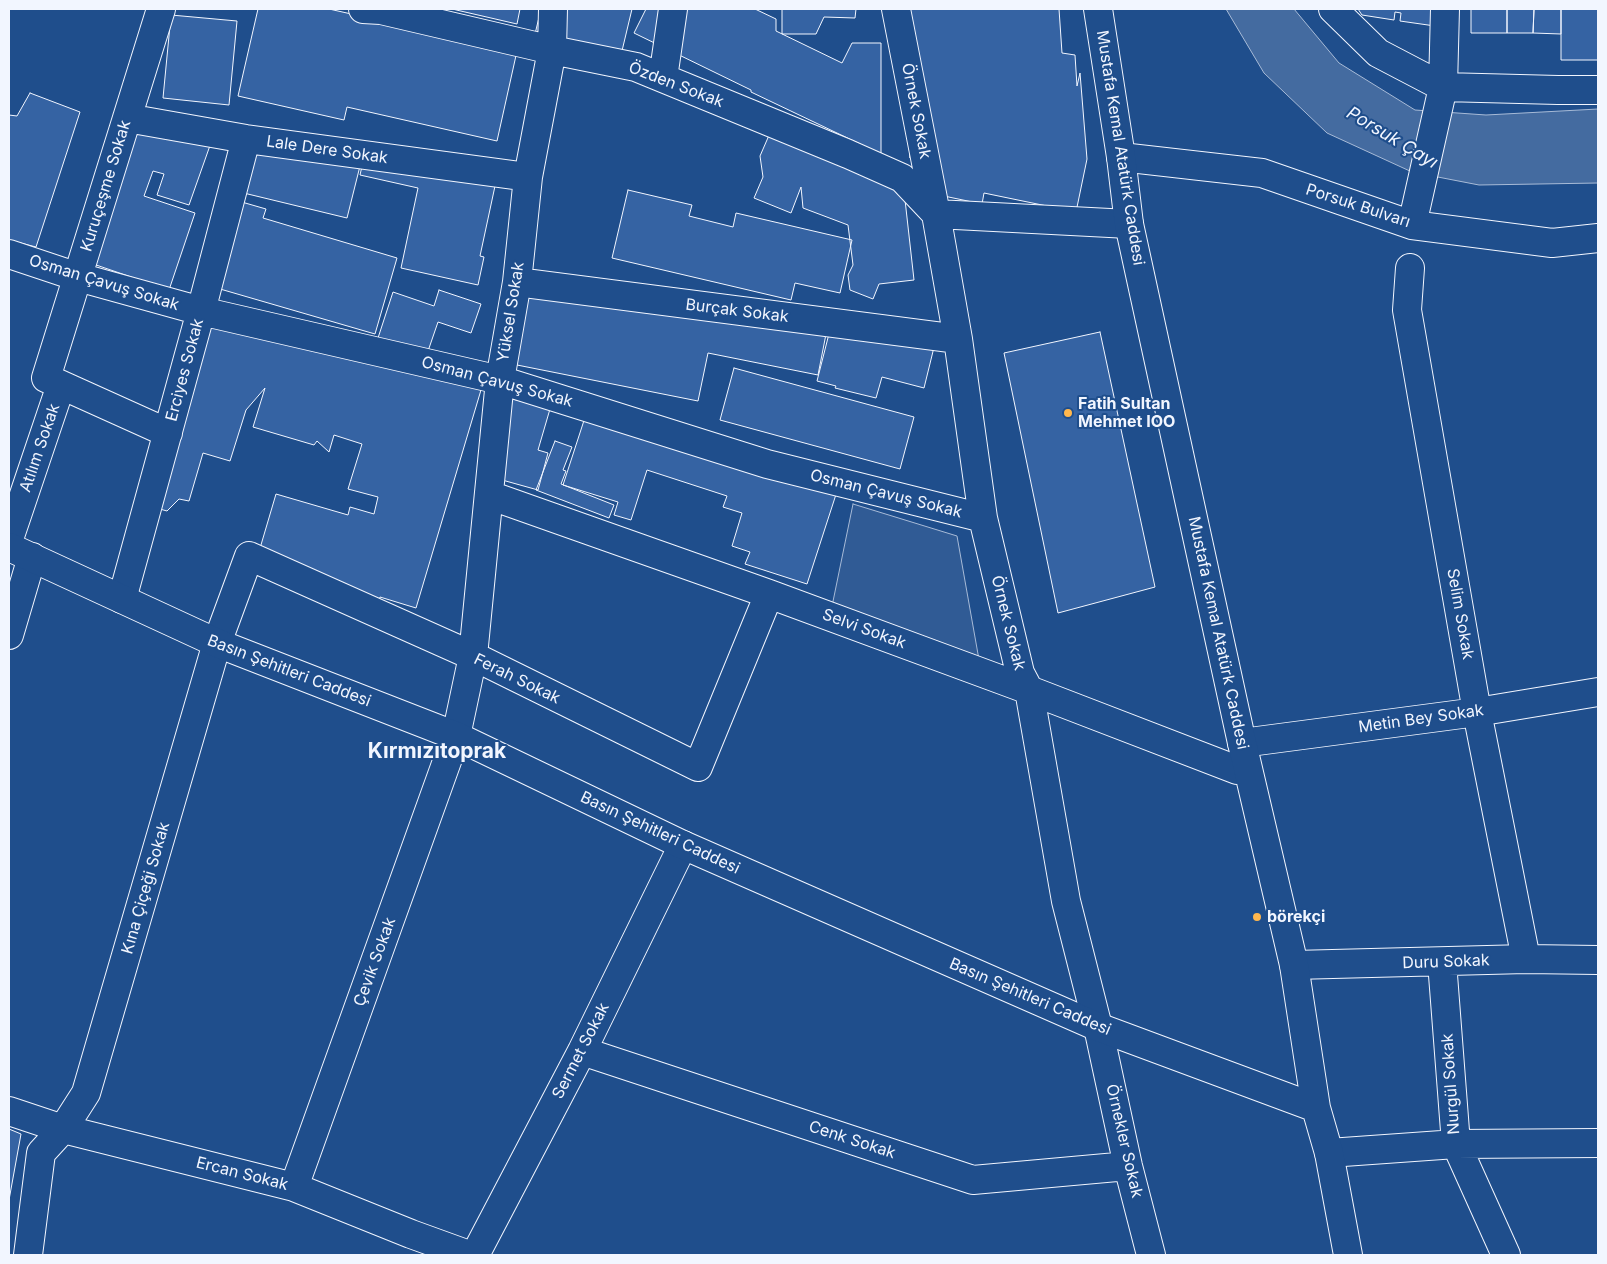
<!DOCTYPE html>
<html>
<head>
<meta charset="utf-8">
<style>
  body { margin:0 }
  #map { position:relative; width:1607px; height:1264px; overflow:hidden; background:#1f4e8c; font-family:Inter,sans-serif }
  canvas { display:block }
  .frame { position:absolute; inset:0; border:10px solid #f2f6ff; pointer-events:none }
</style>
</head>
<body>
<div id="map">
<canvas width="1607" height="1264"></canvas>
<div class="frame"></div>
</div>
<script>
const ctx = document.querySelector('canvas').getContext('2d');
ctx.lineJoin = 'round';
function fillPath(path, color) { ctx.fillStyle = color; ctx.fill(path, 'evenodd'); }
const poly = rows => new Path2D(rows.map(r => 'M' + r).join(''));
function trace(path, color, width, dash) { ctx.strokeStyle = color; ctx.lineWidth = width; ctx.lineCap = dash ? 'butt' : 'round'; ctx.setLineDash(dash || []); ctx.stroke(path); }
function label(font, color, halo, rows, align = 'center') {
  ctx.font = font + ' Inter,sans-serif'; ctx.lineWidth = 4; ctx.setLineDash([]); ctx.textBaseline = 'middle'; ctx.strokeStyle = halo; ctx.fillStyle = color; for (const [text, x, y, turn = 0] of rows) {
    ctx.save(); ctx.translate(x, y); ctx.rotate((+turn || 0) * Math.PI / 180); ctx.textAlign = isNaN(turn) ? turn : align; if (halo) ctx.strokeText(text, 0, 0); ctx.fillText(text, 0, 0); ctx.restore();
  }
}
const built = poly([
  [853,504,957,536,981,671,830,616,853,504]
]);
fillPath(built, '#305b95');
trace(built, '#a8bbd7', 1);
const water = poly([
  [1226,9,1294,9,1339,63,1415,110,1486,115,1598,109,1598,183,1479,185,1412,172,1327,133,1264,73,1226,9]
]);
fillPath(water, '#446ba0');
trace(water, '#a8bbd7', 1);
const building = poly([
  [258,9,329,9,517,51,497,141,347,107,344,120,238,96,258,9],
  [452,9,520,9,517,24,452,9],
  [541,9,632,9,621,55,535,34,541,9],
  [646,9,755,9,776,19,776,31,842,63,852,43,881,43,881,154,751,92,751,90,634,33,646,9],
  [782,9,856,9,855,18,824,17,816,34,782,34,782,9],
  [898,9,1059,9,1062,53,1075,55,1077,86,1080,73,1087,159,1076,212,984,193,982,204,920,191,915,134,910,158,898,9],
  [1358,9,1436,9,1435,26,1400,21,1401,13,1395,12,1394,20,1362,15,1358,9],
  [1471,9,1507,9,1507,33,1471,33,1471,9],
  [1507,9,1534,9,1533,33,1507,33,1507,9],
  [1534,9,1561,9,1561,34,1533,33,1534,9],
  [1561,9,1598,9,1598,60,1561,60,1561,9],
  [171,15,237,21,229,105,163,98,171,15],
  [30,93,80,112,36,247,9,240,9,115,17,116,30,93],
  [123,100,213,137,189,205,157,195,164,174,153,171,144,196,195,213,169,290,70,256,123,100],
  [237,128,362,158,347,218,223,188,237,128],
  [770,133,902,173,914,280,879,284,873,299,850,290,848,275,853,265,848,225,803,208,801,187,791,213,754,198,763,177,760,156,770,133],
  [367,144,498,172,480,256,484,257,478,285,401,268,418,188,360,175,367,144],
  [628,190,692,205,689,216,733,227,736,213,852,240,840,293,795,283,791,300,612,258,628,190],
  [221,196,266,209,263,218,397,258,375,334,196,282,221,196],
  [510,265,827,329,818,375,708,353,698,401,512,364,510,265],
  [439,290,481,304,471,333,438,322,427,354,378,338,393,292,434,306,439,290],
  [194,304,481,390,416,608,380,597,377,610,253,572,276,494,348,515,350,507,374,514,378,497,348,489,362,444,334,435,329,452,317,441,314,445,253,427,265,388,246,410,230,461,203,453,189,501,179,499,167,511,135,502,194,304],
  [835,310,937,335,924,388,882,377,876,398,835,388,836,386,817,381,835,310],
  [1100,332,1155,587,1058,613,1004,353,1100,332],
  [734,368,914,417,900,469,720,420,734,368],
  [498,395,550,409,538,450,548,453,538,490,477,473,498,395],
  [590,402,840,482,807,584,745,564,750,552,732,546,742,513,723,507,727,496,647,470,631,520,614,515,618,502,563,485,590,402],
  [555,441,572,447,563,470,566,471,561,484,614,505,609,518,536,490,555,441],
  [9,1129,21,1134,9,1200,9,1129]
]);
fillPath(building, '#3563a3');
trace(building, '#f2f6ff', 1);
const minor = poly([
  [161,9,46,378,168,433],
  [363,9,381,10,552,50,636,67,848,154,902,178,936,214],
  [896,9,936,214,958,339,983,518,1020,673,1029,690,1066,901,1098,1027,1128,1166,1151,1255],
  [1333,9,1378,53,1443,87,1558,90,1598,90],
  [663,78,673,9],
  [127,118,246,139,528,177],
  [1121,157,1262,173,1412,225,1552,243,1598,238],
  [936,214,1129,224],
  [1412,225,1443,87,1445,9],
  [9,254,78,277,201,311,500,380,767,464,983,518],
  [1410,268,1407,310,1477,712,1526,959],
  [517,282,958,339],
  [489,495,769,594,1029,690,1237,770],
  [9,539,61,385],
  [122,599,201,311,246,139],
  [9,635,32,557],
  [1242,743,1477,712,1598,692],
  [1442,962,1456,1144,1506,1255],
  [1294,965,1526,959,1598,960],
  [582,1051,973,1180,1128,1166],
  [9,1111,63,1129,294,1187,411,1234,469,1255],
  [1329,1153,1456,1144,1598,1143],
  [294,1187,456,736,473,656,500,380,517,282,528,177,552,50,553,9],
  [28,1255,41,1153,63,1129,86,1093,217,643,249,556,473,656,698,767,769,594],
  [475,1255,582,1051,683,845]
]);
const major = poly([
  [1098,9,1121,157,1129,224,1242,743,1294,965,1316,1108,1329,1153,1348,1255],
  [9,547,217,643,456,736,683,845,1098,1027,1316,1108]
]);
trace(minor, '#f2f6ff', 30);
trace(major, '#f2f6ff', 30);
trace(minor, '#1f4e8c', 28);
trace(major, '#1f4e8c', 28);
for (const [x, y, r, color] of [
  [1068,413,5,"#ffb74d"],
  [1257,917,5,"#ffb74d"]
]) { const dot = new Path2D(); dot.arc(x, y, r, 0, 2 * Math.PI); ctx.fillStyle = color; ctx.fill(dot); trace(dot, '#1f4e8c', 2); }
label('16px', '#f2f6ff', '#1f4e8c', [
  ["Özden Sokak",676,85,21],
  ["Örnek Sokak",916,111,79],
  ["Mustafa Kemal Atatürk Caddesi",1120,148,81],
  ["Lale Dere Sokak",327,150,8],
  ["Kuruçeşme Sokak",106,186,-73],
  ["Porsuk Bulvarı",1358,206,18],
  ["Osman Çavuş Sokak",104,283,17],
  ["Burçak Sokak",737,311,7],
  ["Yüksel Sokak",511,312,-81],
  ["Erciyes Sokak",185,370,-75],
  ["Osman Çavuş Sokak",497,382,15],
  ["Atılım Sokak",40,448,-71],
  ["Osman Çavuş Sokak",886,494,14],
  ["Selim Sokak",1460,614,80],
  ["Örnek Sokak",1008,623,76],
  ["Selvi Sokak",864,629,20],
  ["Mustafa Kemal Atatürk Caddesi",1218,633,78],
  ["Basın Şehitleri Caddesi",289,671,21],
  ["Ferah Sokak",517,679,26],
  ["Metin Bey Sokak",1421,719,-8],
  ["Basın Şehitleri Caddesi",660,833,25],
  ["Kına Çiçeği Sokak",146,888,-74],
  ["Çevik Sokak",375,962,-70],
  ["Duru Sokak",1446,962,-2],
  ["Basın Şehitleri Caddesi",1030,997,23],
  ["Sermet Sokak",581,1051,-63],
  ["Nurgül Sokak",1451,1084,-94],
  ["Cenk Sokak",852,1140,18],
  ["Örnekler Sokak",1124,1141,77],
  ["Ercan Sokak",242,1174,14]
]);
label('bold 16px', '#f2f6ff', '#1f4e8c', [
  ["Fatih Sultan",1078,404],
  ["Mehmet IOO",1078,422],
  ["börekçi",1267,917]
], 'left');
label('italic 18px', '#f2f6ff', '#1f4e8c', [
  ["Porsuk Çayı",1392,138,31]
]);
label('bold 21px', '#f2f6ff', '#1f4e8c', [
  ["Kırmızıtoprak",437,752]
]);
</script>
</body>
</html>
